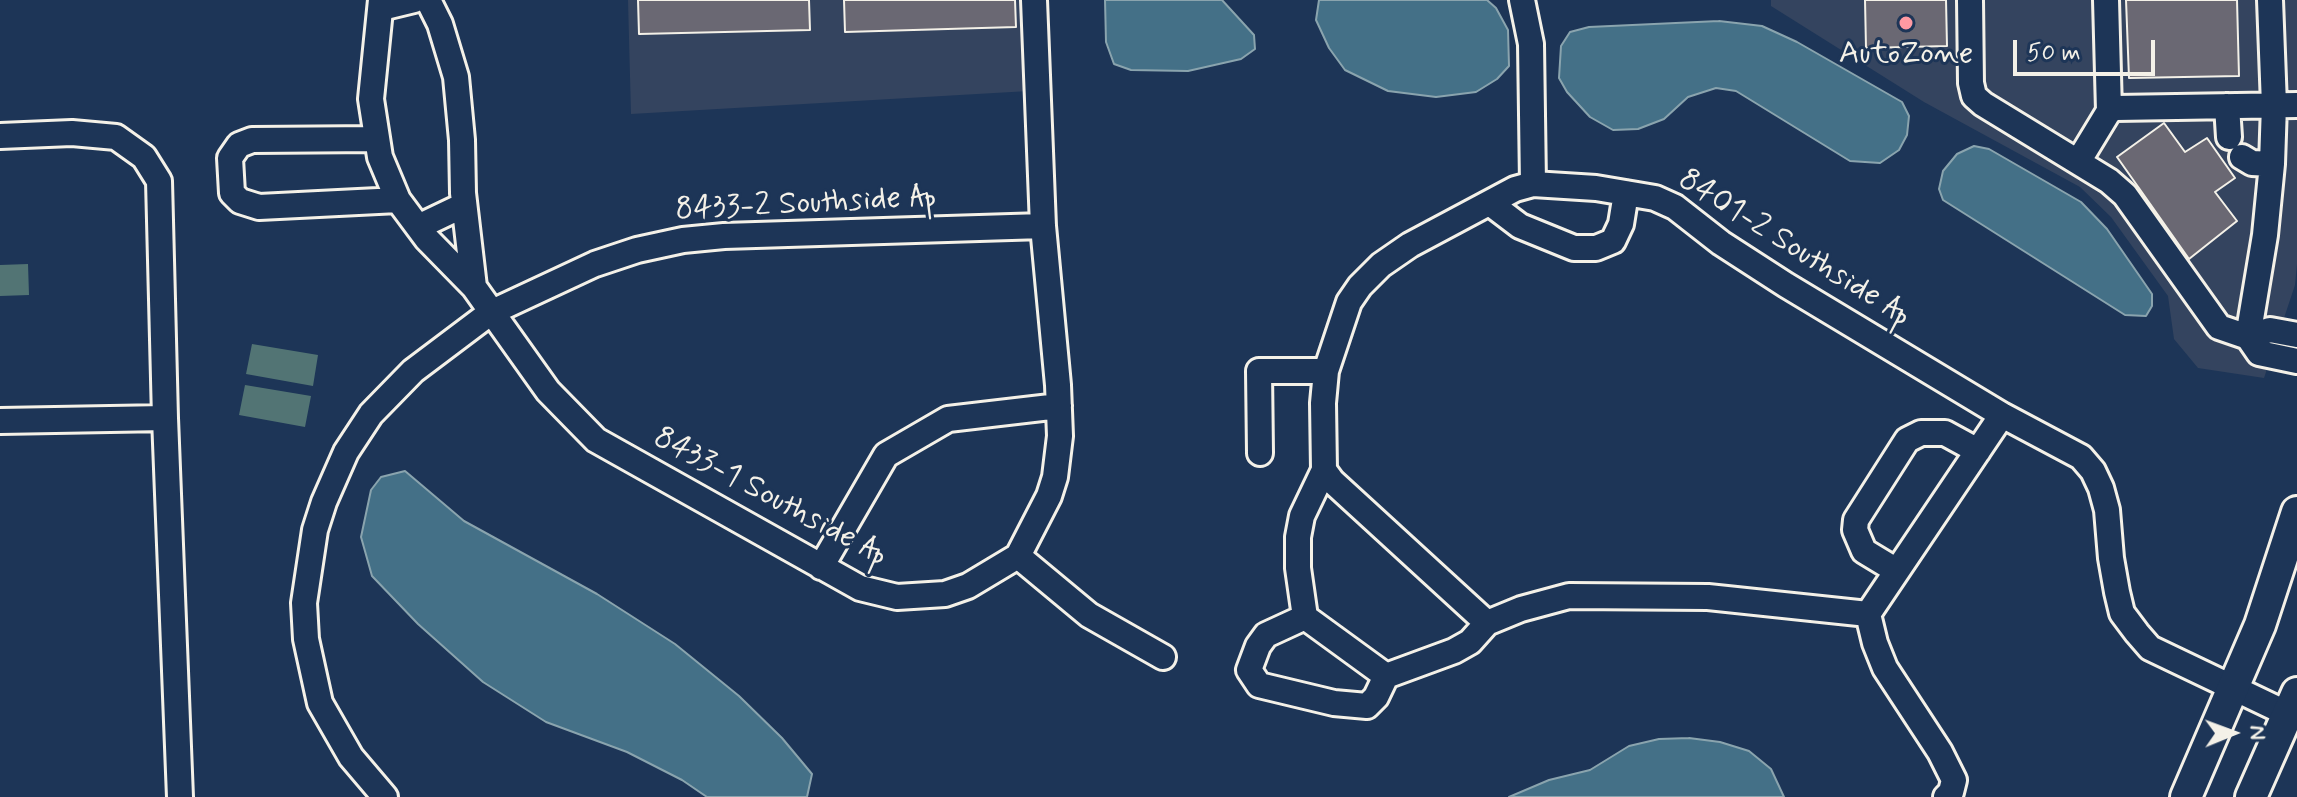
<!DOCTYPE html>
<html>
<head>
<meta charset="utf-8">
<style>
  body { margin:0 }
  #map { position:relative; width:2297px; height:797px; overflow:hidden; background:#1d3557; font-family:Mynerve,sans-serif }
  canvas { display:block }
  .north { position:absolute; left:2193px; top:693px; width:80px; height:80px; -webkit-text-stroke:6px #1d3557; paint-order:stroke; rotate:89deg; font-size:22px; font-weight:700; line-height:32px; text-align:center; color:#f4f1e8 }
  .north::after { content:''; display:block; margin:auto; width:28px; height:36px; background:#f4f1e8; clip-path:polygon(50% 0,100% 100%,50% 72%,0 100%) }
  .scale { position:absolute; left:2013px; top:40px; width:142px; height:36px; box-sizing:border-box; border:4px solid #f4f1e8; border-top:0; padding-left:10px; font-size:24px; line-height:28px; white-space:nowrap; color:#f4f1e8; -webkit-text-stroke:6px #1d3557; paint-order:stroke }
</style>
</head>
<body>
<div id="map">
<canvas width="2297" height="797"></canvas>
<div class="north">N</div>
<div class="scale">50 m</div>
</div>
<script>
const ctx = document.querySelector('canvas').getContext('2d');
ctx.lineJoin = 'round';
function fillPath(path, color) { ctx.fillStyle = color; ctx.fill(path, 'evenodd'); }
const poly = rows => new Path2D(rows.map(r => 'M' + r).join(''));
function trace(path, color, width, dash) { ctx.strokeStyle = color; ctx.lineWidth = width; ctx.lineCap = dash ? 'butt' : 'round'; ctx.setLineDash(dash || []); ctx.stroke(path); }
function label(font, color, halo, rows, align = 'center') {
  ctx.font = font + ' Mynerve,sans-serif'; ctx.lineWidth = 6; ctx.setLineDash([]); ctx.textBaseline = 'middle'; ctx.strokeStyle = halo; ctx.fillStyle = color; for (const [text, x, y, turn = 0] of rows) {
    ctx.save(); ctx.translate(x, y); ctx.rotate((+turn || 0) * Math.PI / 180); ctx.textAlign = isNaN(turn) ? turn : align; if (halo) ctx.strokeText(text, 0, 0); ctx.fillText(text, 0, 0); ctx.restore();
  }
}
fillPath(poly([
  [628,0,1027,0,1029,91,631,114],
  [1771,0,2297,0,2297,264,2295,285,2264,378,2198,368,2174,339,2168,296,2111,217,2080,187,1924,102,1771,6]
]), '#34445f');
fillPath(poly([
  [28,264,29,295,0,296,0,265],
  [252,344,318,355,313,386,246,374],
  [245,385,311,396,305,427,239,415]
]), '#527474');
const water = poly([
  [1105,0,1222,0,1254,35,1255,49,1241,59,1188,71,1131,70,1114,64,1106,42,1105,0],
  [1319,0,1487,0,1496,8,1508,30,1509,66,1497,79,1476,92,1436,97,1388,91,1345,70,1329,48,1316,20,1319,0],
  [1719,21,1762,26,1797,42,1902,102,1909,116,1907,135,1899,150,1880,163,1850,161,1736,91,1716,88,1688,97,1664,119,1638,129,1613,130,1590,117,1567,92,1559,78,1561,46,1570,32,1589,27,1719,21],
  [1974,146,1989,149,2081,202,2107,229,2152,294,2152,306,2146,316,2125,315,1943,200,1939,189,1943,171,1957,154,1974,146],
  [405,471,464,521,597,594,675,644,739,696,782,738,812,774,807,797,707,797,682,780,627,752,546,722,483,682,418,624,372,576,361,537,371,490,381,477,405,471],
  [1689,738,1720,742,1749,751,1771,769,1784,797,1509,797,1549,780,1590,770,1629,746,1659,739,1689,738]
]);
fillPath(water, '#447087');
trace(water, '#8aa4ae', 2);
const building = poly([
  [638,0,809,0,810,30,639,34,638,0],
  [844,0,1015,0,1016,27,845,32,844,0],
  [1865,0,1946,0,1947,46,1866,48,1865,0],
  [2126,0,2237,0,2239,76,2129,78,2126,0],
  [2164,123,2185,152,2207,138,2235,178,2215,192,2237,221,2189,259,2117,157,2164,123]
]);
fillPath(building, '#6a6873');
trace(building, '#f4f1e8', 2);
const minor = poly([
  [381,0,371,99,380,157,398,200,427,239,474,287,548,391,596,440,860,588,897,597,945,594,968,586,1018,556,1049,496,1055,477,1060,436,1058,385,1043,226,1034,0],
  [428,0,440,24,456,77,462,140,463,193,474,287],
  [1522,0,1531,44,1533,184],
  [1970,0,1971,83,1974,96,1983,104,2109,181,2125,195,2219,327,2248,337,2270,330,2297,335],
  [2106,0,2109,111],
  [2270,0,2274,105,2272,164,2265,235,2248,337,2259,353,2297,361],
  [381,8,414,0],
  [2227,106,2229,137],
  [0,136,72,133,116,137,144,157,159,181,165,418,180,797],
  [377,139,252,140,239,145,230,158,232,193,240,201,259,207,398,200],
  [2242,157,2252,163,2272,164],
  [2078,162,2109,111,2116,108,2297,105],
  [1491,204,1520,226,1574,248,1596,248,1613,241,1621,224,1626,193],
  [418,227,464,205],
  [0,421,165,418],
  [1260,453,1259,371,1326,371],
  [1324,470,1332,481,1487,623],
  [1018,556,1089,615,1163,657],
  [821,567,886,455,948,419,1059,406],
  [1897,571,1864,551,1855,530,1856,520,1907,440,1921,433,1945,433,1978,451],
  [1868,614,2002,415],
  [1868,614,1875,643,1885,668,1940,752,1954,780,1951,792,1946,797],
  [1305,617,1298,568,1298,537,1302,516,1324,470,1323,403,1326,371,1349,302,1360,286,1381,265,1410,245,1515,189,1533,184,1596,188,1655,198,1675,207,1721,243,1786,285,2002,415,2081,457,2093,471,2101,488,2107,510,2111,558,2117,592,2122,613,2137,633,2150,648,2288,714],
  [1305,617,1266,635,1258,646,1249,670,1259,685,1334,703,1367,706,1376,697,1386,676,1454,651,1470,642,1487,623,1521,609,1569,596,1708,597,1868,614],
  [1305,617,1386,676],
  [385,797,351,757,320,703,306,639,304,603,315,530,324,502,346,452,371,414,413,371,490,313,595,264,637,250,683,240,724,236,1043,226]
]);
const major = poly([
  [2186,797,2260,625,2297,512],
  [2251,797,2297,693]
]);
trace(minor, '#f4f1e8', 30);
trace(major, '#f4f1e8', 36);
trace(minor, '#1d3557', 24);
trace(major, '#1d3557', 30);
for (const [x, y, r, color] of [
  [1906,23,8,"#ff9aa2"]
]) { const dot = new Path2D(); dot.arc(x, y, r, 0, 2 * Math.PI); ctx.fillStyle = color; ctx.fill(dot); trace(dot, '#1d3557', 3); }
label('32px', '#f4f1e8', '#1d3557', [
  ["AutoZone",1906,55]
]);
label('32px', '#f4f1e8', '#1d3557', [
  ["8433-2 Southside Ap",806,205,-3],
  ["8401-2 Southside Ap",1794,249,32],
  ["8433-1 Southside Ap",770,498,28]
]);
</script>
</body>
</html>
